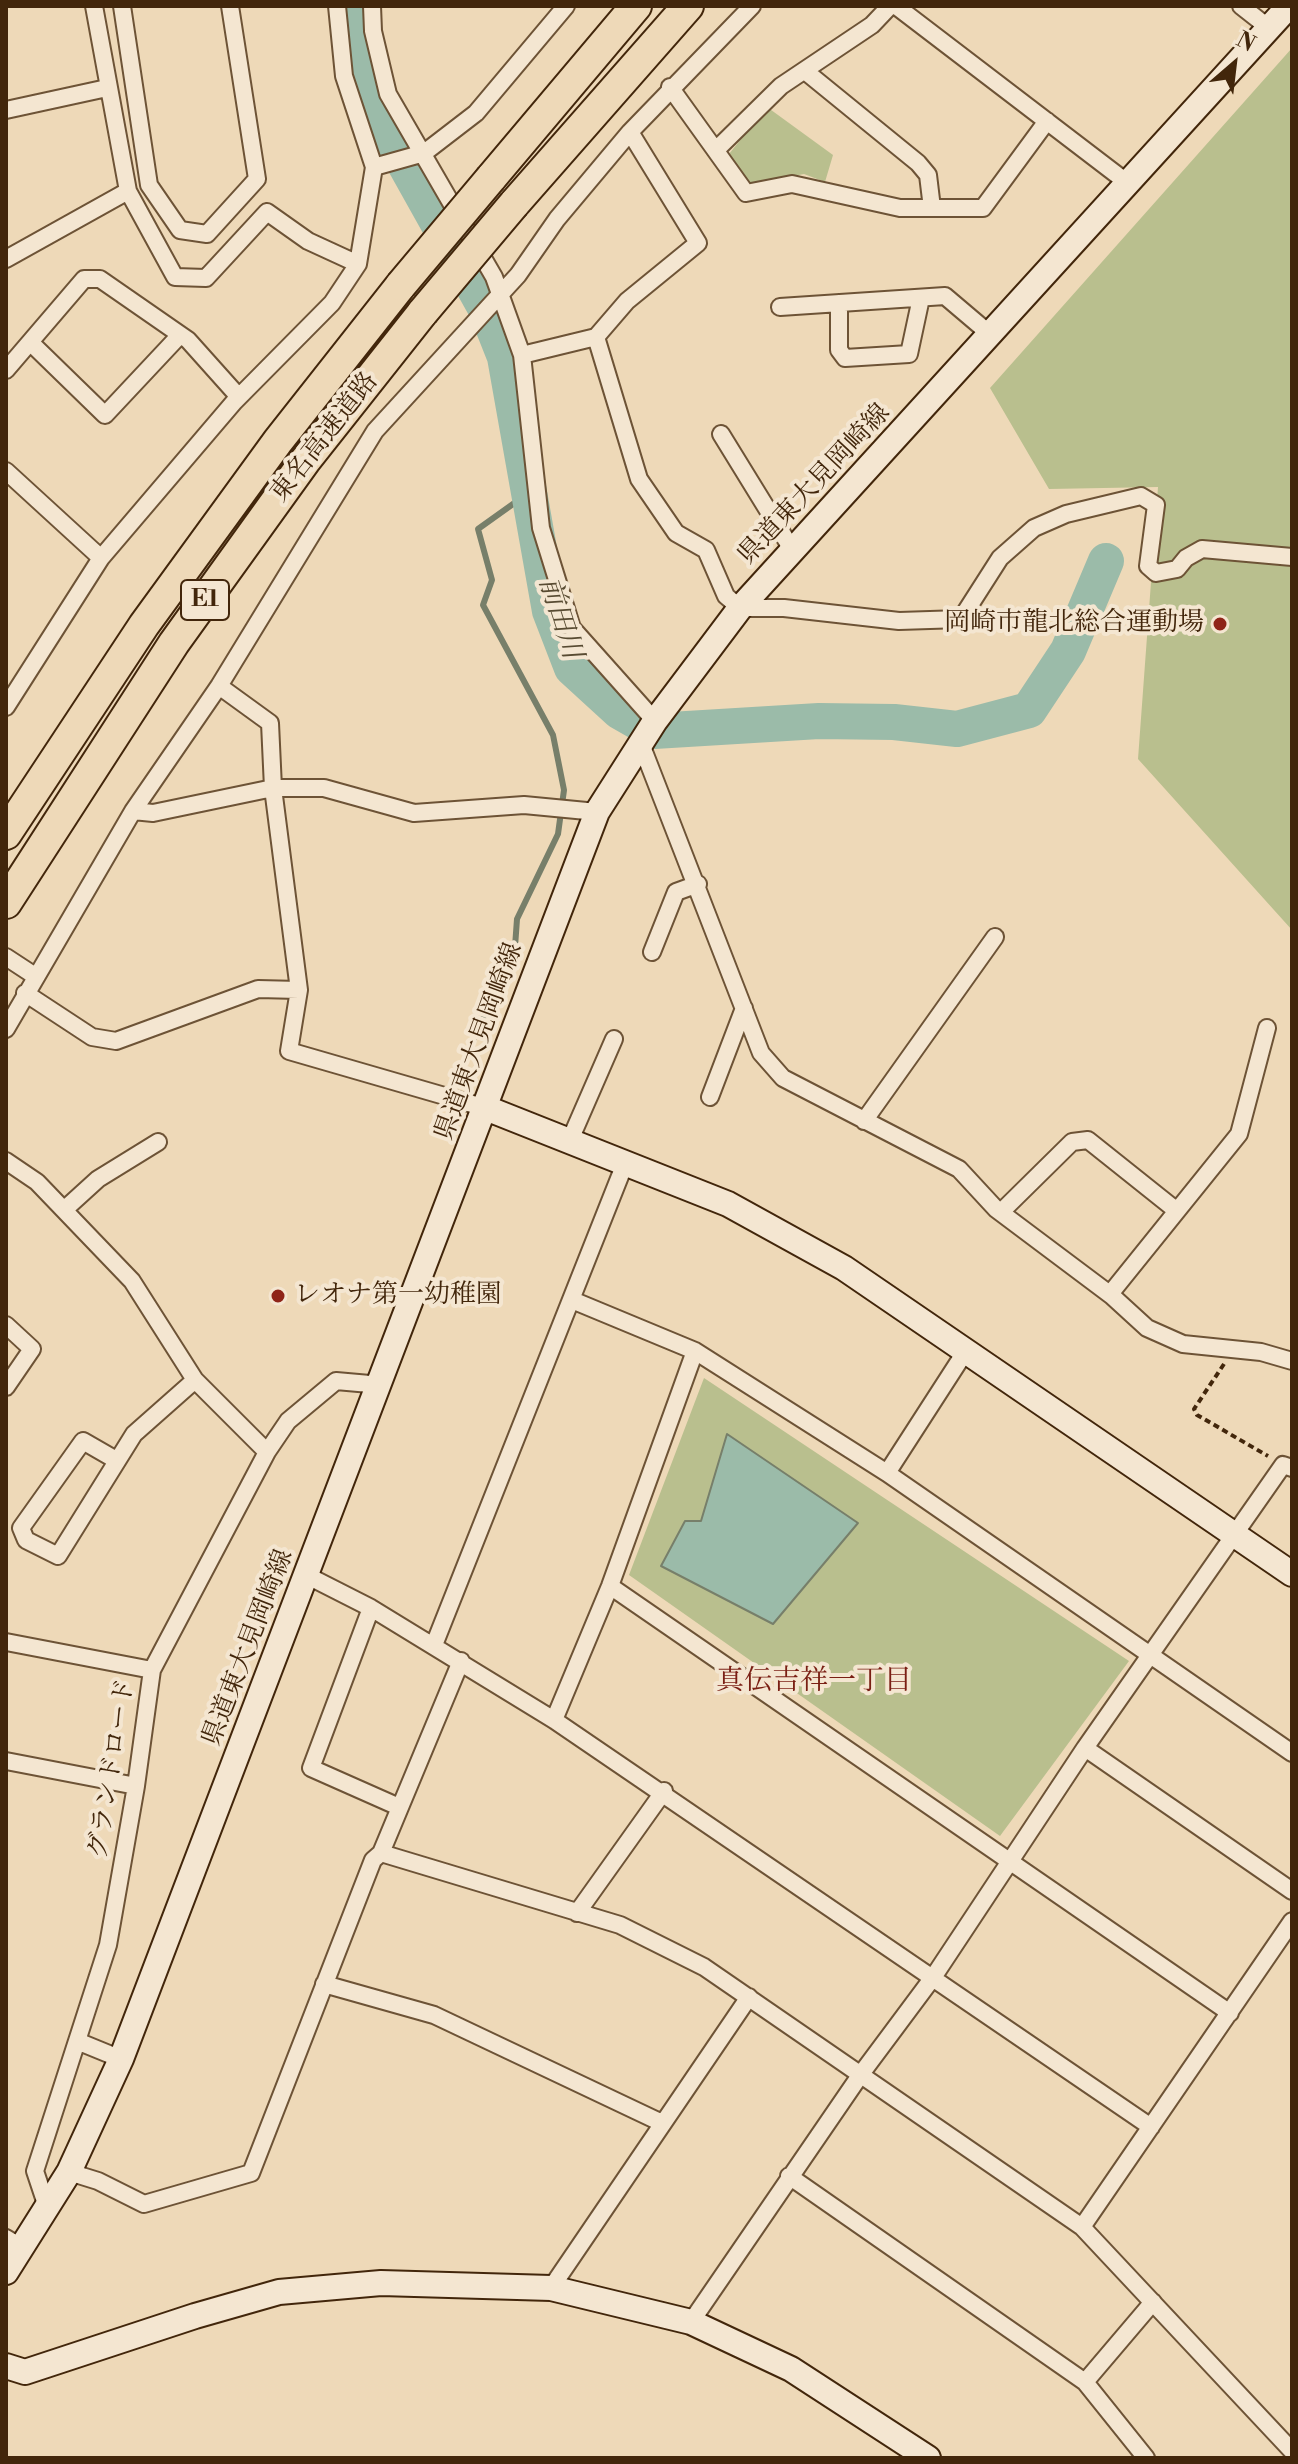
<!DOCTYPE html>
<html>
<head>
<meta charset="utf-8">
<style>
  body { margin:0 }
  #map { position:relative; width:1298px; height:2464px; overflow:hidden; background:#eed9b8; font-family:"Libre Bodoni",serif }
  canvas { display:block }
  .frame { position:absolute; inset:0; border:8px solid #42260b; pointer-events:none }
  .north { position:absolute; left:1194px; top:24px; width:80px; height:80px; -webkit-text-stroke:6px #f4e6d1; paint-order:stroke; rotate:28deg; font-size:22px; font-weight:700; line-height:32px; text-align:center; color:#42260b }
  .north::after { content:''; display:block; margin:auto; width:28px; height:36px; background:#42260b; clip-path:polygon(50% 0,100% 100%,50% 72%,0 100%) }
</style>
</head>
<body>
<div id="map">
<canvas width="1298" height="2464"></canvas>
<div class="frame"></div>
<div class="north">N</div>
</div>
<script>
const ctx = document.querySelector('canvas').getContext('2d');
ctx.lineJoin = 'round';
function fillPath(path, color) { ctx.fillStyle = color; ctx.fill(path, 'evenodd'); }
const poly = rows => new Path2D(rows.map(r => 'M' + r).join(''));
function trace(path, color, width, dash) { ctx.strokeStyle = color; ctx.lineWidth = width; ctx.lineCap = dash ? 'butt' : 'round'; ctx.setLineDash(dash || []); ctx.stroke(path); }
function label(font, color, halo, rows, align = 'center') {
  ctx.font = font + ' "Libre Bodoni","Noto Serif JP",serif'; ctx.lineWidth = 8; ctx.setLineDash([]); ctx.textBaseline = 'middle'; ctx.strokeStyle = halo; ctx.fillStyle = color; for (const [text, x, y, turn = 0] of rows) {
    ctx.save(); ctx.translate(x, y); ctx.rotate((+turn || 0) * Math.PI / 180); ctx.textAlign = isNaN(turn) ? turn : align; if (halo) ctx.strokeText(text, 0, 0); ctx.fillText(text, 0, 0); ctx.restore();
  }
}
fillPath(poly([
  [1292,48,1292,930,1138,759,1158,487,1049,489,990,388],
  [767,107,833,155,825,182,804,174,751,184,729,154],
  [704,1378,1129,1661,1000,1836,629,1575]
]), '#b9bf8e');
const water = poly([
  [727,1434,858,1523,773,1624,661,1566,685,1521,701,1521,727,1434]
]);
fillPath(water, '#9bbba9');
trace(water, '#777f6a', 2);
trace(poly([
  [470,1047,515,947,517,919,558,834,564,790,553,735,483,605,492,580,478,529,527,494]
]), '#777f6a', 6);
trace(poly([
  [354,6,356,41,377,114,486,309,505,357,550,611,572,668,619,711,654,731,819,721,894,722,957,729,1029,710,1068,651,1106,561]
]), '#9bbba9', 36);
const street = poly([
  [94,6,128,191,175,277,206,278,267,212,308,241,358,264],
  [122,6,149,185,180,230,207,234,257,179,230,6],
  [372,6,373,31,388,94,494,277,522,355,541,528,572,628,655,721],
  [896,6,1129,184],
  [1241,6,1269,28],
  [805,71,918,163,928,175,932,208],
  [670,87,746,193,792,184,900,208,983,208,1047,121],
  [6,110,107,88],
  [717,149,781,86,872,25,890,6],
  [374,167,424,153,476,113,566,6],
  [6,259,128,191],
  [839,303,839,350,845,358,909,354,921,298],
  [780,307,945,296,991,335],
  [596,337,627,301,698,243,630,132],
  [30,342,105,415,180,335],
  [522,355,596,337,639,479,676,533,706,550,726,596,740,608,784,608,899,621,961,619,1000,558,1034,528,1066,514,1141,496,1156,505,1148,566,1156,573,1177,569,1186,558,1202,549,1292,557],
  [6,370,84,279,100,279,188,340,239,397],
  [721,434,793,551],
  [6,471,101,558],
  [219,686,270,723,273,788,299,990,289,1051,486,1108],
  [6,707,101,558,234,402,332,303,358,264,374,167,344,76,337,6],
  [641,744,761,1053,783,1078,959,1169,996,1209,1112,1296,1147,1328,1183,1344,1261,1352,1292,1361],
  [133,811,153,813,273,788,324,788,414,813,524,805,597,812],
  [652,952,676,892,698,884],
  [6,957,35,976],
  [25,993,92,1037,116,1041,258,989,299,990],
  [6,1029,133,811,219,686,375,431,518,275,557,219,630,132,752,6],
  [710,1097,744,1008],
  [864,1121,995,937],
  [570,1140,614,1039],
  [6,1161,37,1182,132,1281,195,1380,267,1452],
  [65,1209,98,1179,158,1142],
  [1001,1212,1072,1142,1088,1140,1177,1211],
  [1110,1294,1239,1134,1267,1028],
  [572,1300,695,1351,887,1473,1292,1753],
  [6,1325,32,1349,6,1387],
  [116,1460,83,1441,21,1528,26,1540,58,1556,134,1434,195,1380],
  [887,1473,967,1349],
  [306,1575,371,1608,554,1720,1151,2127],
  [610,1586,1230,2013],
  [371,1608,311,1768,399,1807],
  [6,1642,152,1670],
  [434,1645,626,1161],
  [554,1720,610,1586,695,1351],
  [1085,1748,1292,1891],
  [6,1761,136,1786],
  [381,1853,620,1925,704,1967,1082,2227,1292,2451],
  [577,1913,664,1791],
  [324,1984,434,2015,662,2123],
  [77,2041,121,2059],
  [69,2172,98,2181,144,2204,251,2173,373,1860,381,1853,461,1661],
  [789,2176,1085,2382,1146,2458],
  [46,2204,35,2171,108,1945,136,1786,152,1670,267,1452,288,1421,336,1381,381,1385],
  [1082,2227,1292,1921],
  [6,2238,21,2247],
  [551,2288,749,1997],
  [691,2322,861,2074,934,1976,1085,1748,1283,1465,1292,1468],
  [1085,2382,1153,2302]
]);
const secondary = poly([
  [486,1108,728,1204,844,1268,1292,1574],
  [6,2272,69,2172,121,2059,597,812,655,721,740,608,1289,6],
  [6,2366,25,2372,195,2316,279,2292,381,2283,551,2288,691,2322,791,2369,928,2458]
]);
const highway = poly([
  [491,178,636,6],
  [514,204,688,6],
  [6,834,144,625,278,441,401,285],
  [6,903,174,643,305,461,423,312]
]);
trace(street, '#6d5336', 20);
trace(secondary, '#42260b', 28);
trace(highway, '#42260b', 34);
trace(poly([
  [1224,1364,1194,1409,1197,1415,1268,1456]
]), '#42260b', 4, [6, 4]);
trace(street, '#f4e6d1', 16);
trace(secondary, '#f4e6d1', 24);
trace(highway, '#eed9b8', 30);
const highwayBridge = poly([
  [401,285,491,178],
  [423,312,514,204]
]);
trace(highwayBridge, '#42260b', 34, []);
trace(highwayBridge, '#eed9b8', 30);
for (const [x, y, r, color] of [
  [1220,624,8,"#8f2418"],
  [278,1296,8,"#8f2418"]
]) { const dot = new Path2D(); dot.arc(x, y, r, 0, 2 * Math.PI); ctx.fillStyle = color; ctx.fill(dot); trace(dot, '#f4e6d1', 3); }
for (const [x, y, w] of [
  [205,600,48]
]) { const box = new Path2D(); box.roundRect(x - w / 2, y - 20, w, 40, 6); ctx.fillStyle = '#f4e6d1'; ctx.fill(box); trace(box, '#42260b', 2); }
label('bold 24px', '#42260b', null, [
  ["E1",205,600]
]);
label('26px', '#42260b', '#f4e6d1', [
  ["東名高速道路",325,438,-52],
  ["県道東大見岡崎線",815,485,-47],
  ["県道東大見岡崎線",480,1042,-70],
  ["県道東大見岡崎線",249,1648,-69],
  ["グランドロード",113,1769,-81]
]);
label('26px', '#42260b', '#f4e6d1', [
  ["岡崎市龍北総合運動場",1204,624],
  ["レオナ第一幼稚園",294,1296,"left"]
], 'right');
label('italic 28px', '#584b32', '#f4e6d1', [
  ["前田川",559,618,72]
]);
label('28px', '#7a1f14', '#f4e6d1', [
  ["真伝吉祥一丁目",814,1682]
]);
</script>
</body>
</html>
